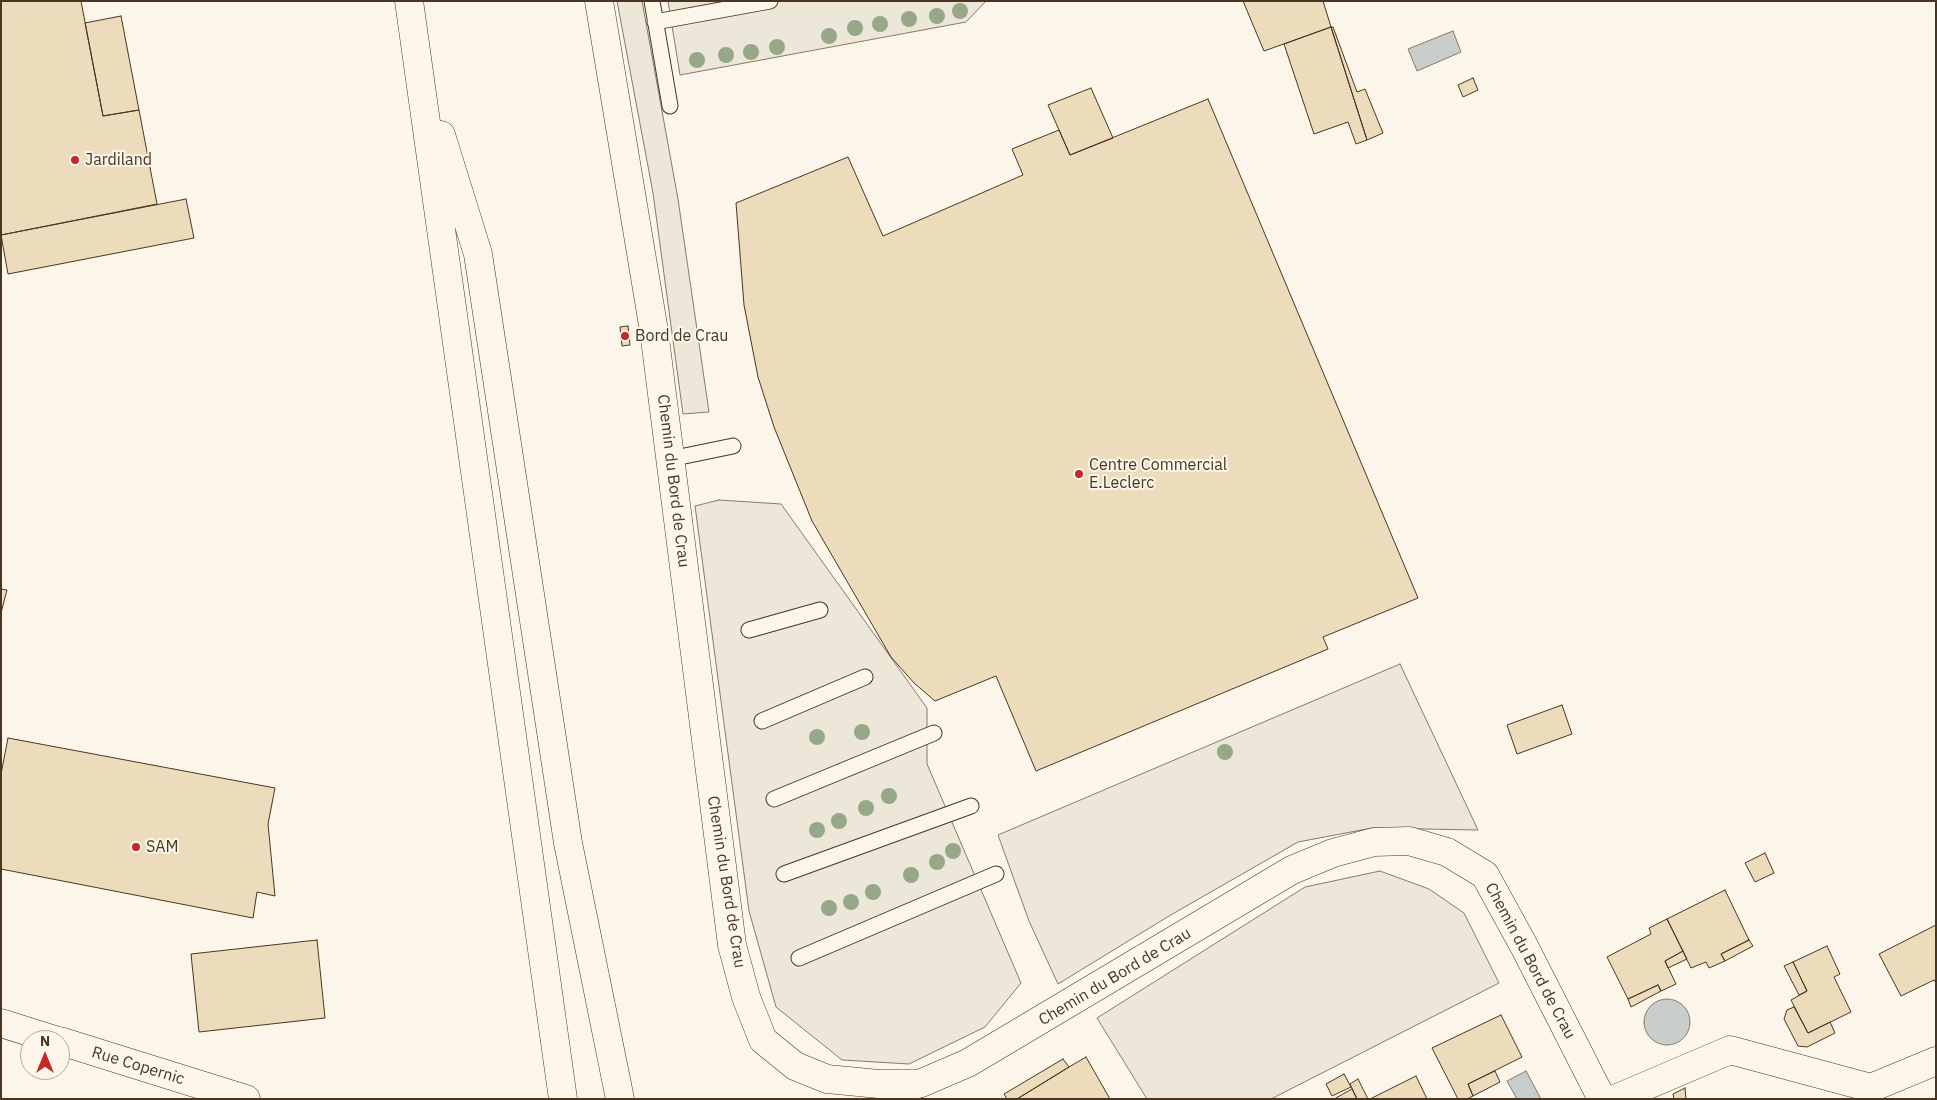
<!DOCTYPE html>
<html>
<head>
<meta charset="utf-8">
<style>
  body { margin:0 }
  #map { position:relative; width:1937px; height:1100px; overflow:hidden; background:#fbf6e9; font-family:"IBM Plex Sans",sans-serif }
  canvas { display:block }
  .frame { position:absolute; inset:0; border:2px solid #4a3520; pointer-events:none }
  .north { position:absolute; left:20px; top:1030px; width:50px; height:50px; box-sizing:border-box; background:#fbf6e9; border:1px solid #b4a999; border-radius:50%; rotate:0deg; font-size:14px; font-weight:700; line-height:20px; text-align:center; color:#4a3520 }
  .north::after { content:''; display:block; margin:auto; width:18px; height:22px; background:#c62828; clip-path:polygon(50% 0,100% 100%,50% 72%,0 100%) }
</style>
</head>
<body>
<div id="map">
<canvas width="1937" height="1100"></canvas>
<div class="frame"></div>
<div class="north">N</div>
</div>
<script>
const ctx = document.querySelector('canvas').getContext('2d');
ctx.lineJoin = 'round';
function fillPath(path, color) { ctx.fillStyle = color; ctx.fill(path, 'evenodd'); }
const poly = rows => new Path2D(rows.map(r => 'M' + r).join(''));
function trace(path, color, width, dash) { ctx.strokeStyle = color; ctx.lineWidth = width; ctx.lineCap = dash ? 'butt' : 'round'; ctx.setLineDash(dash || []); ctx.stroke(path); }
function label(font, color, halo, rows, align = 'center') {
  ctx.font = font + ' "IBM Plex Sans",sans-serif'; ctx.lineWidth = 4; ctx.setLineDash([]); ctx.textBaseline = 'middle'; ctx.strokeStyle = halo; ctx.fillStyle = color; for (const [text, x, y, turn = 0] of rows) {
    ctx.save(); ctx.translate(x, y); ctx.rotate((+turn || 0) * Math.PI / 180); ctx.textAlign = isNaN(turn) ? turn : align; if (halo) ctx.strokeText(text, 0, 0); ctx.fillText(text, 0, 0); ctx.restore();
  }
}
const parking = poly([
  [617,1,642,1,678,199,709,412,683,414,653,193,617,1],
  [668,1,986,1,966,22,680,75,668,1],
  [719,500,781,504,927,708,927,764,1021,983,985,1027,909,1064,842,1060,776,1007,749,911,695,506,719,500],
  [1400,664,1478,830,1372,828,1298,842,1169,916,1058,984,1029,921,998,835,1400,664],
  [1380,871,1429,889,1464,913,1499,983,1271,1099,1147,1099,1097,1018,1305,887,1380,871]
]);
fillPath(parking, '#ede7d9');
trace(parking, '#887966', 1);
const water = poly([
  [1453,31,1461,52,1417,71,1408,49,1453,31],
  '1644 1022a23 23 0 1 1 46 0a23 23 0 1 1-46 0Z',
  [1526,1071,1541,1099,1517,1099,1507,1081,1526,1071]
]);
fillPath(water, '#c9cecd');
trace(water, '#887966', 1);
const building = poly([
  [1,1,81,1,103,116,139,110,157,204,1,235,1,1],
  [1243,1,1323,1,1331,27,1264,51,1243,1],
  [121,16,139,110,103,116,85,23,121,16],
  [1331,27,1367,140,1356,144,1348,122,1314,134,1284,44,1331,27],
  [1331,27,1333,27,1357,92,1365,89,1383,133,1367,140,1331,27],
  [1473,78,1478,90,1463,97,1458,85,1473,78],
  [1091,88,1113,138,1070,155,1048,105,1091,88],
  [1208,99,1418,598,1323,637,1328,649,1036,771,996,676,935,701,914,683,891,657,812,521,774,427,758,377,744,305,736,203,848,157,883,236,1023,175,1012,149,1059,130,1070,155,1208,99],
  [186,199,194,238,8,274,1,235,186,199],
  [628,326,630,345,622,346,620,327,628,326],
  [1,589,7,590,1,613,1,589],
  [1562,705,1572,734,1517,754,1507,725,1562,705],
  [8,738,275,788,268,824,275,896,257,892,253,918,1,869,1,774,8,738],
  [1765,853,1774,873,1755,882,1745,863,1765,853],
  [1725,890,1749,940,1721,954,1725,961,1709,968,1706,962,1691,968,1667,919,1725,890],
  [1667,919,1683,951,1665,961,1676,984,1661,991,1658,985,1628,999,1607,957,1651,934,1649,928,1667,919],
  [1936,925,1936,983,1934,980,1901,996,1879,954,1936,925],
  [317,940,325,1018,199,1032,191,954,317,940],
  [1749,940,1753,946,1725,961,1721,954,1749,940],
  [1827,946,1840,974,1834,977,1851,1012,1808,1033,1791,1000,1807,991,1793,962,1827,946],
  [1683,951,1687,959,1668,968,1665,961,1683,951],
  [1793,962,1807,991,1799,995,1784,966,1793,962],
  [1658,985,1661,991,1631,1007,1628,999,1658,985],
  [1794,1007,1808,1033,1830,1022,1835,1033,1807,1047,1798,1046,1784,1019,1787,1010,1794,1007],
  [1501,1015,1522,1057,1468,1084,1473,1096,1467,1099,1458,1099,1432,1048,1501,1015],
  [1086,1057,1110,1099,1017,1099,1069,1067,1086,1057],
  [1063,1059,1069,1067,1017,1099,1007,1099,1004,1094,1063,1059],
  [1495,1071,1500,1082,1473,1096,1468,1084,1495,1071],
  [1344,1074,1351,1087,1332,1096,1326,1084,1344,1074],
  [1416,1076,1427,1099,1370,1099,1416,1076],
  [1358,1079,1368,1099,1357,1099,1350,1084,1358,1079],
  [1685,1088,1686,1099,1674,1099,1673,1094,1685,1088],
  [1352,1089,1357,1099,1334,1099,1352,1089]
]);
fillPath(building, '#ecdcbc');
trace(building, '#4a3520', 1);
const lane = poly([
  [652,1,670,106],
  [655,22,770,1],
  [670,459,733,446],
  [749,630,820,610],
  [762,721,865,677],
  [774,799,934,733],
  [784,874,971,806],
  [799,958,996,874]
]);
const street = poly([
  [1,1023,55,1040],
  [60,1041,246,1099],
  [1615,1099,1730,1050,1871,1088,1936,1061]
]);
const secondary = poly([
  [599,1,654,331,732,945,746,997,763,1040,795,1066,827,1079,879,1084,919,1084,968,1063,1292,870,1333,853,1374,842,1409,841,1447,852,1485,875,1524,946,1602,1099]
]);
const primary = poly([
  [409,1,563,1099],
  [441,135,478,254,568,843,620,1099]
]);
trace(lane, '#4a3520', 17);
trace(street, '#4a3520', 29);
trace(secondary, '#4a3520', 29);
trace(primary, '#4a3520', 29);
trace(lane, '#fbf6e9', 15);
trace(street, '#fbf6e9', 28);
trace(secondary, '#fbf6e9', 28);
trace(primary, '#fbf6e9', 28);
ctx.fillStyle = '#96a887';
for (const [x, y] of [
  [960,11],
  [937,16],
  [909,19],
  [880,24],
  [855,28],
  [829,36],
  [777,47],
  [751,52],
  [726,55],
  [697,60],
  [862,732],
  [817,737],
  [1225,752],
  [889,796],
  [866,808],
  [839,821],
  [817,830],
  [953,851],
  [937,862],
  [911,875],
  [873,892],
  [851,902],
  [829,908]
]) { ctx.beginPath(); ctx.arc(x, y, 8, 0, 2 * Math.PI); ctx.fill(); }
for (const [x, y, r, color] of [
  [75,160,5,"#c62828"],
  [625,336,5,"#c62828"],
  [1079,474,5,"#c62828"],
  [136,847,5,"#c62828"]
]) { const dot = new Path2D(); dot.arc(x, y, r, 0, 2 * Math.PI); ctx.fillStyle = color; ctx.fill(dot); trace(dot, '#fbf6e9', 2); }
label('16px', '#4a3520', '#fbf6e9', [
  ["Jardiland",85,160],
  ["Bord de Crau",635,336],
  ["Centre Commercial",1089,465],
  ["E.Leclerc",1089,483],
  ["SAM",146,847]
], 'left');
label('16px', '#4a3520', '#fbf6e9', [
  ["Chemin du Bord de Crau",673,481,83],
  ["Chemin du Bord de Crau",726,882,81],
  ["Chemin du Bord de Crau",1530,961,62],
  ["Chemin du Bord de Crau",1115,977,-31],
  ["Rue Copernic",138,1066,17]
]);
</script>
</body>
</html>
